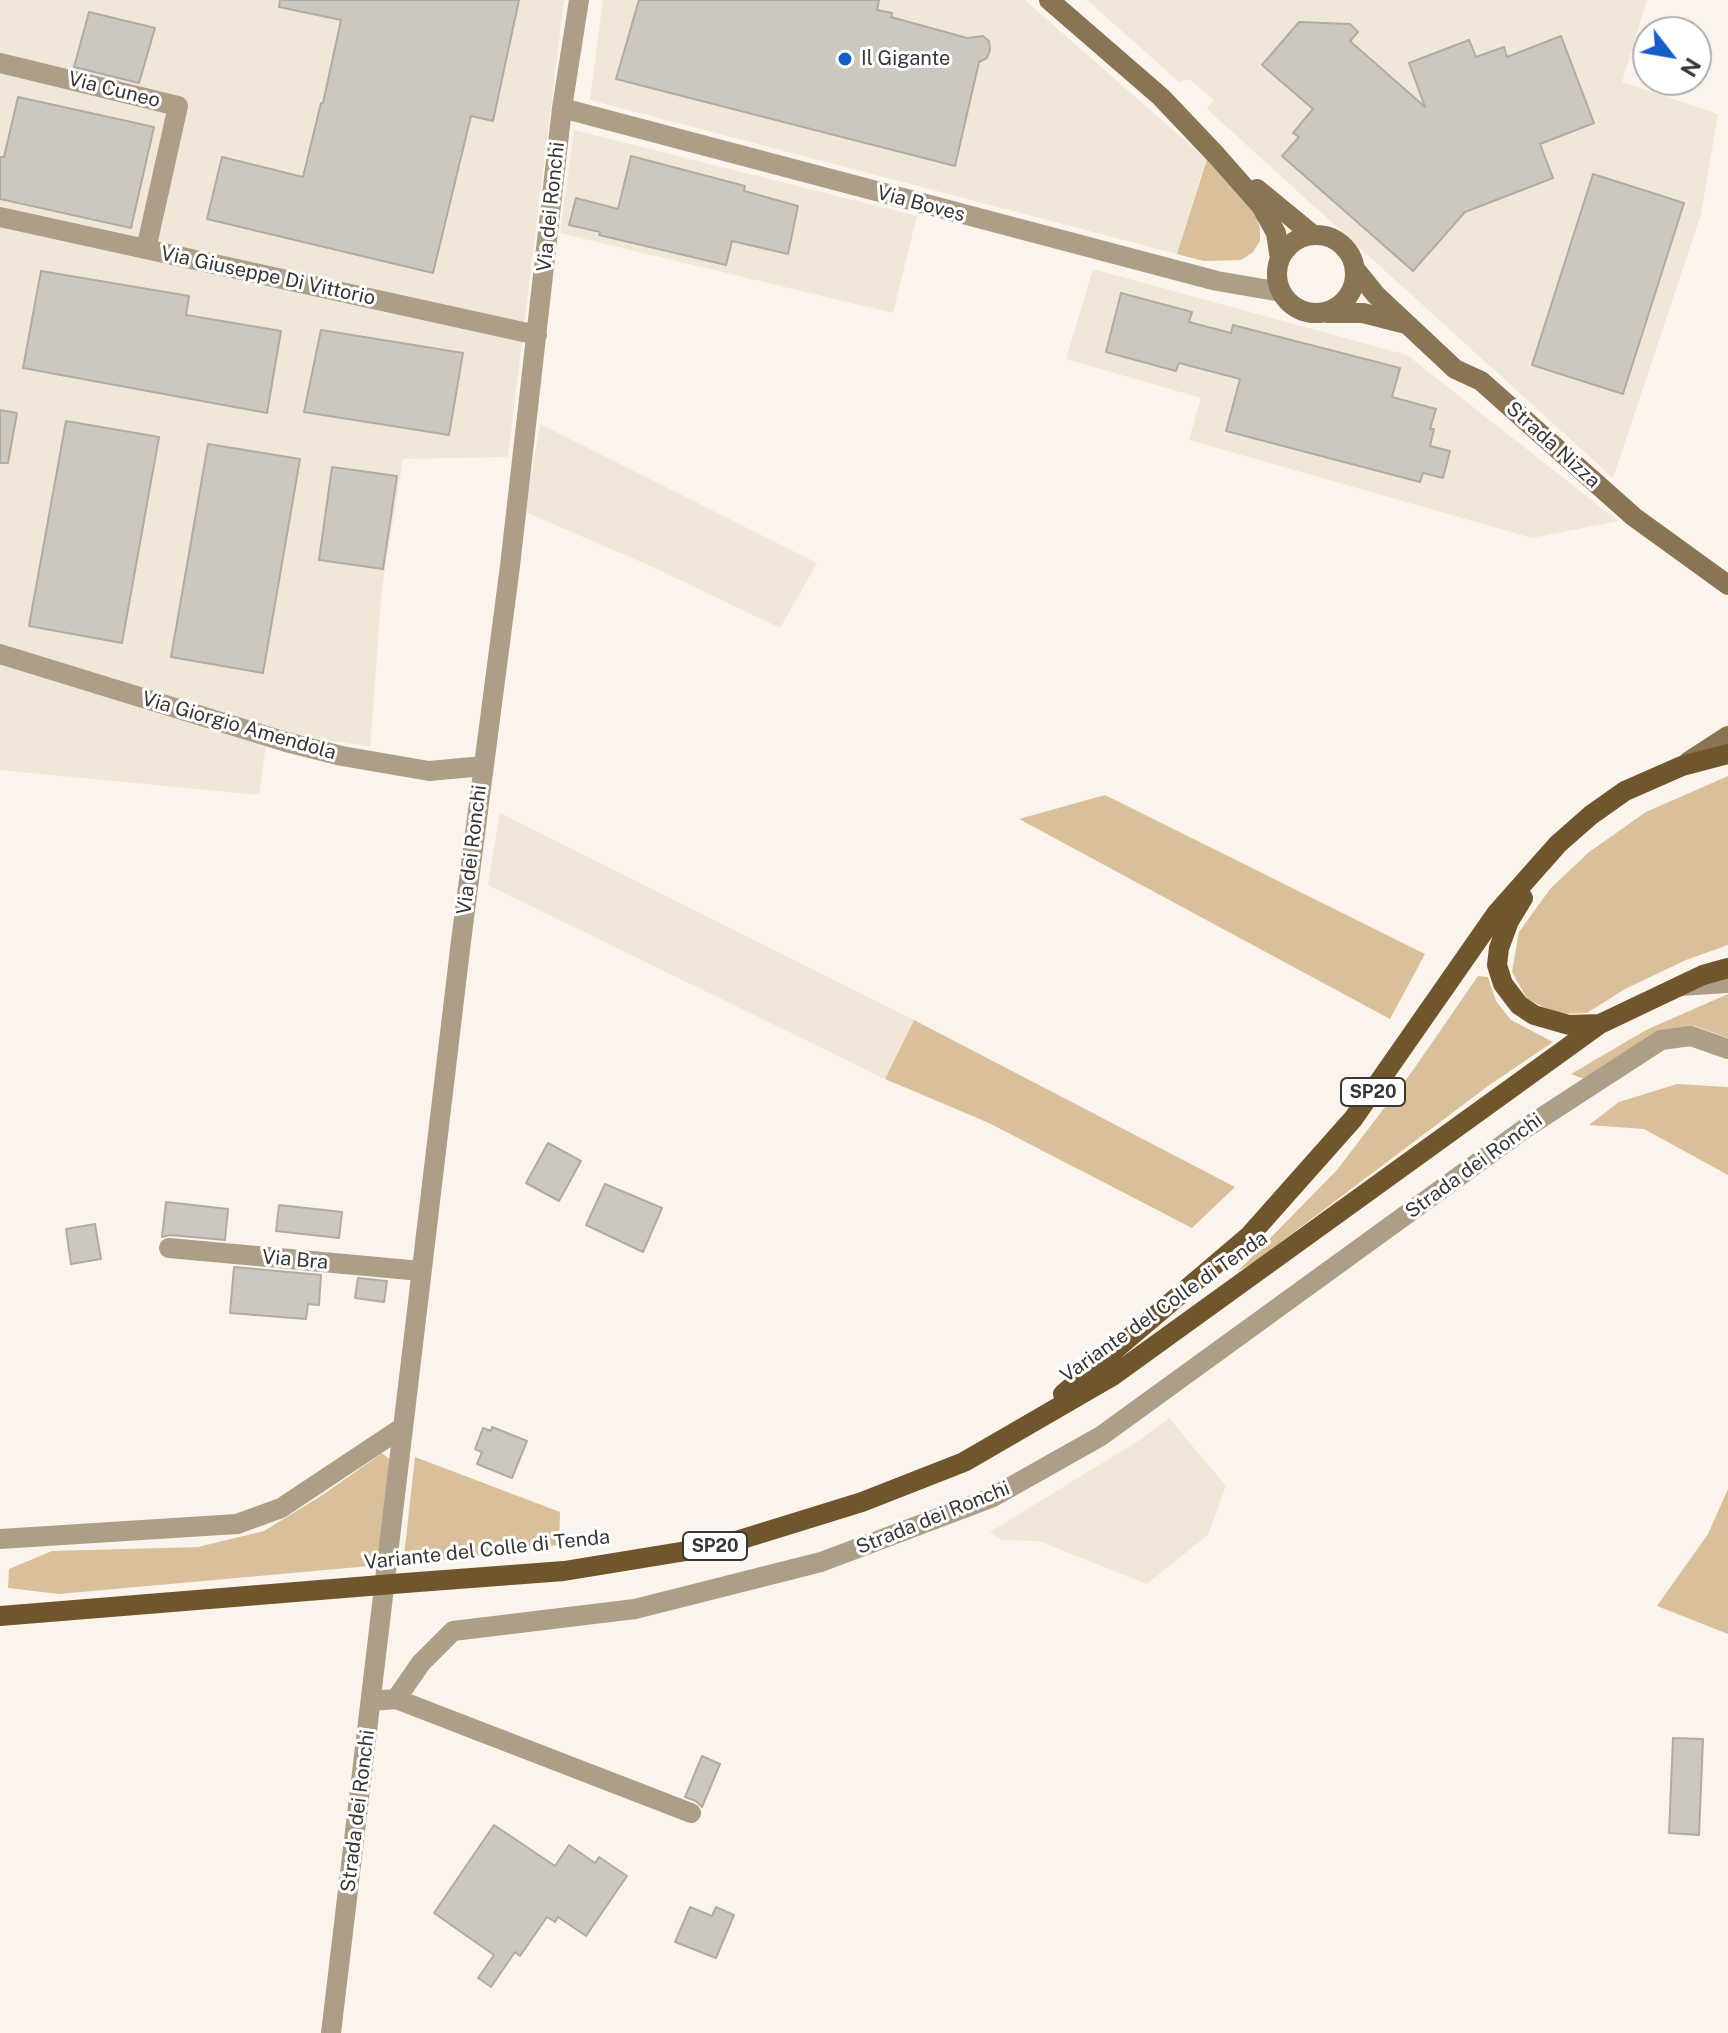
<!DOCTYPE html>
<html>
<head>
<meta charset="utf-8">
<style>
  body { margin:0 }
  #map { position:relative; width:1728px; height:2033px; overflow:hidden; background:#faf4ec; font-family:"Public Sans",sans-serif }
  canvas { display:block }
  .north { position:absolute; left:1632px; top:16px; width:80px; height:80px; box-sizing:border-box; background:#fff; border:2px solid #b0afae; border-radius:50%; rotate:121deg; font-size:22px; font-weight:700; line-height:32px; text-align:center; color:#393734 }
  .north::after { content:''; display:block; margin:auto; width:28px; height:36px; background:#175dc8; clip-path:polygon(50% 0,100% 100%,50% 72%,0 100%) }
</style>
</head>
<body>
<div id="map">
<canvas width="1728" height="2033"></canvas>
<div class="north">N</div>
</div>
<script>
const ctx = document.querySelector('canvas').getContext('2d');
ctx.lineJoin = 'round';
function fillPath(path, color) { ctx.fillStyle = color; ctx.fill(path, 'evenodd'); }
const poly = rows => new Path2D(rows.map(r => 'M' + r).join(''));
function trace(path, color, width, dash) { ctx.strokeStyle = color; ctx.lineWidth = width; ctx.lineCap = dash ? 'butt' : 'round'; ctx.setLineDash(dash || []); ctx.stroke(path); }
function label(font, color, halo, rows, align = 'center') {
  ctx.font = font + ' "Public Sans",sans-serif'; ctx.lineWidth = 6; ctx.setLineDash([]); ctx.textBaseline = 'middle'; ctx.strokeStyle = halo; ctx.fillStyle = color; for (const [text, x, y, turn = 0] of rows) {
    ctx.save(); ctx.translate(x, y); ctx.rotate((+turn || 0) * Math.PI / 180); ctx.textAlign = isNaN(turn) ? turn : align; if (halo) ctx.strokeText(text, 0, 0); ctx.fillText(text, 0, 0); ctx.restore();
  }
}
fillPath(poly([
  [0,0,564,0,508,457,403,459,382,589,370,747,268,730,259,795,0,770],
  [603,0,1025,0,1206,159,1177,254,590,100],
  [1087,0,1647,0,1622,82,1718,114,1701,214,1613,478,1207,109,1214,100,1189,79,1179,82],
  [574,130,917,216,893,313,560,233],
  [1093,269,1407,355,1618,521,1532,538,1189,440,1201,398,1066,359],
  [540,424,817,563,780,628,655,568,525,512],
  [500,813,914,1020,885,1079,488,885],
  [1169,1418,1226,1486,1208,1535,1147,1584,1039,1541,1002,1540,990,1532,1138,1441]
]), '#f1e7d8');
fillPath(poly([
  [1207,159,1228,178,1253,207,1260,228,1260,241,1253,252,1241,260,1204,261,1177,254],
  [1728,776,1728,945,1686,960,1625,989,1587,1013,1558,1014,1527,999,1512,972,1519,932,1550,889,1589,852,1646,812],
  [1105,795,1425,954,1390,1019,1019,819],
  [1478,976,1488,977,1496,1001,1511,1020,1553,1042,1488,1086,1253,1263,1237,1272,1337,1170,1411,1073],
  [1728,994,1728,1038,1695,1026,1657,1034,1584,1079,1571,1074,1646,1030],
  [914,1020,1235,1187,1192,1228,989,1123,885,1079],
  [1677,1084,1728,1087,1728,1175,1644,1129,1589,1125,1619,1102],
  [382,1453,394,1463,381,1565,59,1594,8,1588,9,1569,52,1551,198,1547,264,1531,324,1494],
  [415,1457,560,1512,559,1545,403,1565],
  [1728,1489,1728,1634,1657,1606,1708,1534]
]), '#d9c09b');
const building = poly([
  [280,0,519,0,493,121,471,116,433,273,207,219,222,157,303,177,321,103,323,103,341,20,279,7,280,0],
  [639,0,879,0,877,10,892,13,891,17,967,38,983,36,989,41,990,50,987,58,979,62,955,166,616,79,639,0],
  [89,12,155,28,139,83,74,67,89,12],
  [1299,22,1350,24,1358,32,1350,41,1425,107,1409,63,1469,40,1476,57,1504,47,1507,57,1561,36,1594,123,1540,144,1553,178,1465,212,1413,271,1282,156,1299,137,1293,133,1313,109,1262,65,1299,22],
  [18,97,154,127,131,228,0,199,0,157,4,157,18,97],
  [631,156,745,186,744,191,798,206,788,254,732,241,726,265,599,235,600,232,569,225,576,198,618,209,631,156],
  [1593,174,1684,203,1623,394,1532,365,1593,174],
  [41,271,189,296,186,315,281,331,267,413,23,368,41,271],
  [1121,293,1192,312,1189,322,1231,333,1233,325,1400,368,1392,397,1436,409,1430,429,1434,429,1430,446,1450,451,1443,478,1423,473,1420,482,1226,431,1240,379,1179,363,1176,371,1106,352,1121,293],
  [321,330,463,353,449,435,304,412,321,330],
  [0,410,17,413,8,463,0,463,0,410],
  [66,421,159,437,122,643,29,626,66,421],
  [208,444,300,459,263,673,171,657,208,444],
  [332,467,397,476,383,569,319,560,332,467],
  [548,1143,581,1161,559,1201,526,1183,548,1143],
  [605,1184,662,1208,643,1252,586,1225,605,1184],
  [166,1202,228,1209,225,1240,170,1235,162,1237,166,1202],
  [279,1205,342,1212,339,1238,276,1231,279,1205],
  [95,1224,101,1259,71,1264,66,1229,95,1224],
  [234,1267,321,1275,319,1305,308,1304,306,1319,230,1313,234,1267],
  [358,1278,387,1281,384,1302,355,1298,358,1278],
  [492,1427,527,1441,512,1478,477,1464,482,1452,475,1449,483,1428,491,1431,492,1427],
  [1673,1738,1703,1739,1699,1835,1669,1833,1673,1738],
  [702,1756,720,1764,702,1807,696,1801,685,1797,702,1756],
  [494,1825,555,1866,569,1845,595,1863,599,1857,627,1876,586,1936,558,1917,555,1922,547,1917,520,1956,515,1952,491,1987,478,1978,494,1955,434,1913,494,1825],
  [690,1907,712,1916,716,1907,734,1915,716,1958,675,1942,690,1907]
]);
fillPath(building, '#ccc7bf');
trace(building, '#b0aba4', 2);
trace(poly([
  [0,63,178,106,146,249],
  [562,108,1217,281,1281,292],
  [0,217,537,335],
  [0,654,286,742,342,756,429,771,484,766],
  [1680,986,1728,983],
  [169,1248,421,1271],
  [0,1539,237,1524,281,1508,403,1427],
  [396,1699,691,1813],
  [371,1701,396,1699,421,1663,453,1631,635,1609,821,1562,991,1498,1101,1436,1527,1127,1661,1040,1691,1036,1728,1049],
  [331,2033,461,941,510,566,562,108,579,0]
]), '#ad9e88', 20);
trace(poly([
  [1049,0,1161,97,1217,156,1261,206,1276,233,1280,259],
  [1257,189,1313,235],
  '1277 274a39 39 0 1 1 78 0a39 39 0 1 1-78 0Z',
  [1355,269,1376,295,1455,369,1481,381,1634,517,1728,585],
  [1327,313,1363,313,1402,323],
  [1688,762,1728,736]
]), '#897454', 20);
trace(poly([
  [1523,898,1509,921,1499,948,1497,965,1503,984,1519,1005,1534,1015,1569,1025,1599,1024],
  [1063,1394,1250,1235,1353,1119,1496,914,1558,844,1591,815,1625,791,1682,766,1728,754],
  [405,1583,564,1571,723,1545,862,1502,964,1462,1114,1375,1600,1024,1703,975,1728,968],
  [0,1616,369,1586]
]), '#70562d', 20);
trace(poly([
  [369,1586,405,1583]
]), '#70562d', 20);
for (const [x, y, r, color] of [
  [845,59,8,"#175dc8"]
]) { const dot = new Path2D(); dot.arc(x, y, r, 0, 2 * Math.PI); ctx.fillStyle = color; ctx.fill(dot); trace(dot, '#fff', 3); }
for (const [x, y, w] of [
  [1373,1092,64],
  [715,1546,64]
]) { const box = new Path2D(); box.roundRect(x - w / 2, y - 14, w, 28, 6); ctx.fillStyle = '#fff'; ctx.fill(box); trace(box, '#393734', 2); }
label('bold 18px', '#393734', null, [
  ["SP20",1373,1092],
  ["SP20",715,1546]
]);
label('20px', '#393734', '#fff', [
  ["Il Gigante",861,59]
], 'left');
label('20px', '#393734', '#fff', [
  ["Via Cuneo",114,90,14],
  ["Via Boves",921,204,15],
  ["Via dei Ronchi",551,207,-84],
  ["Via Giuseppe Di Vittorio",268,276,12],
  ["Strada Nizza",1553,445,42],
  ["Via Giorgio Amendola",239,726,16],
  ["Via dei Ronchi",472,850,-83],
  ["Strada dei Ronchi",1474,1166,-36],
  ["Via Bra",295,1260,5],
  ["Variante del Colle di Tenda",1164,1307,-35],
  ["Strada dei Ronchi",933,1518,-22],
  ["Variante del Colle di Tenda",487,1550,-6],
  ["Strada dei Ronchi",358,1811,-83]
]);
</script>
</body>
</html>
